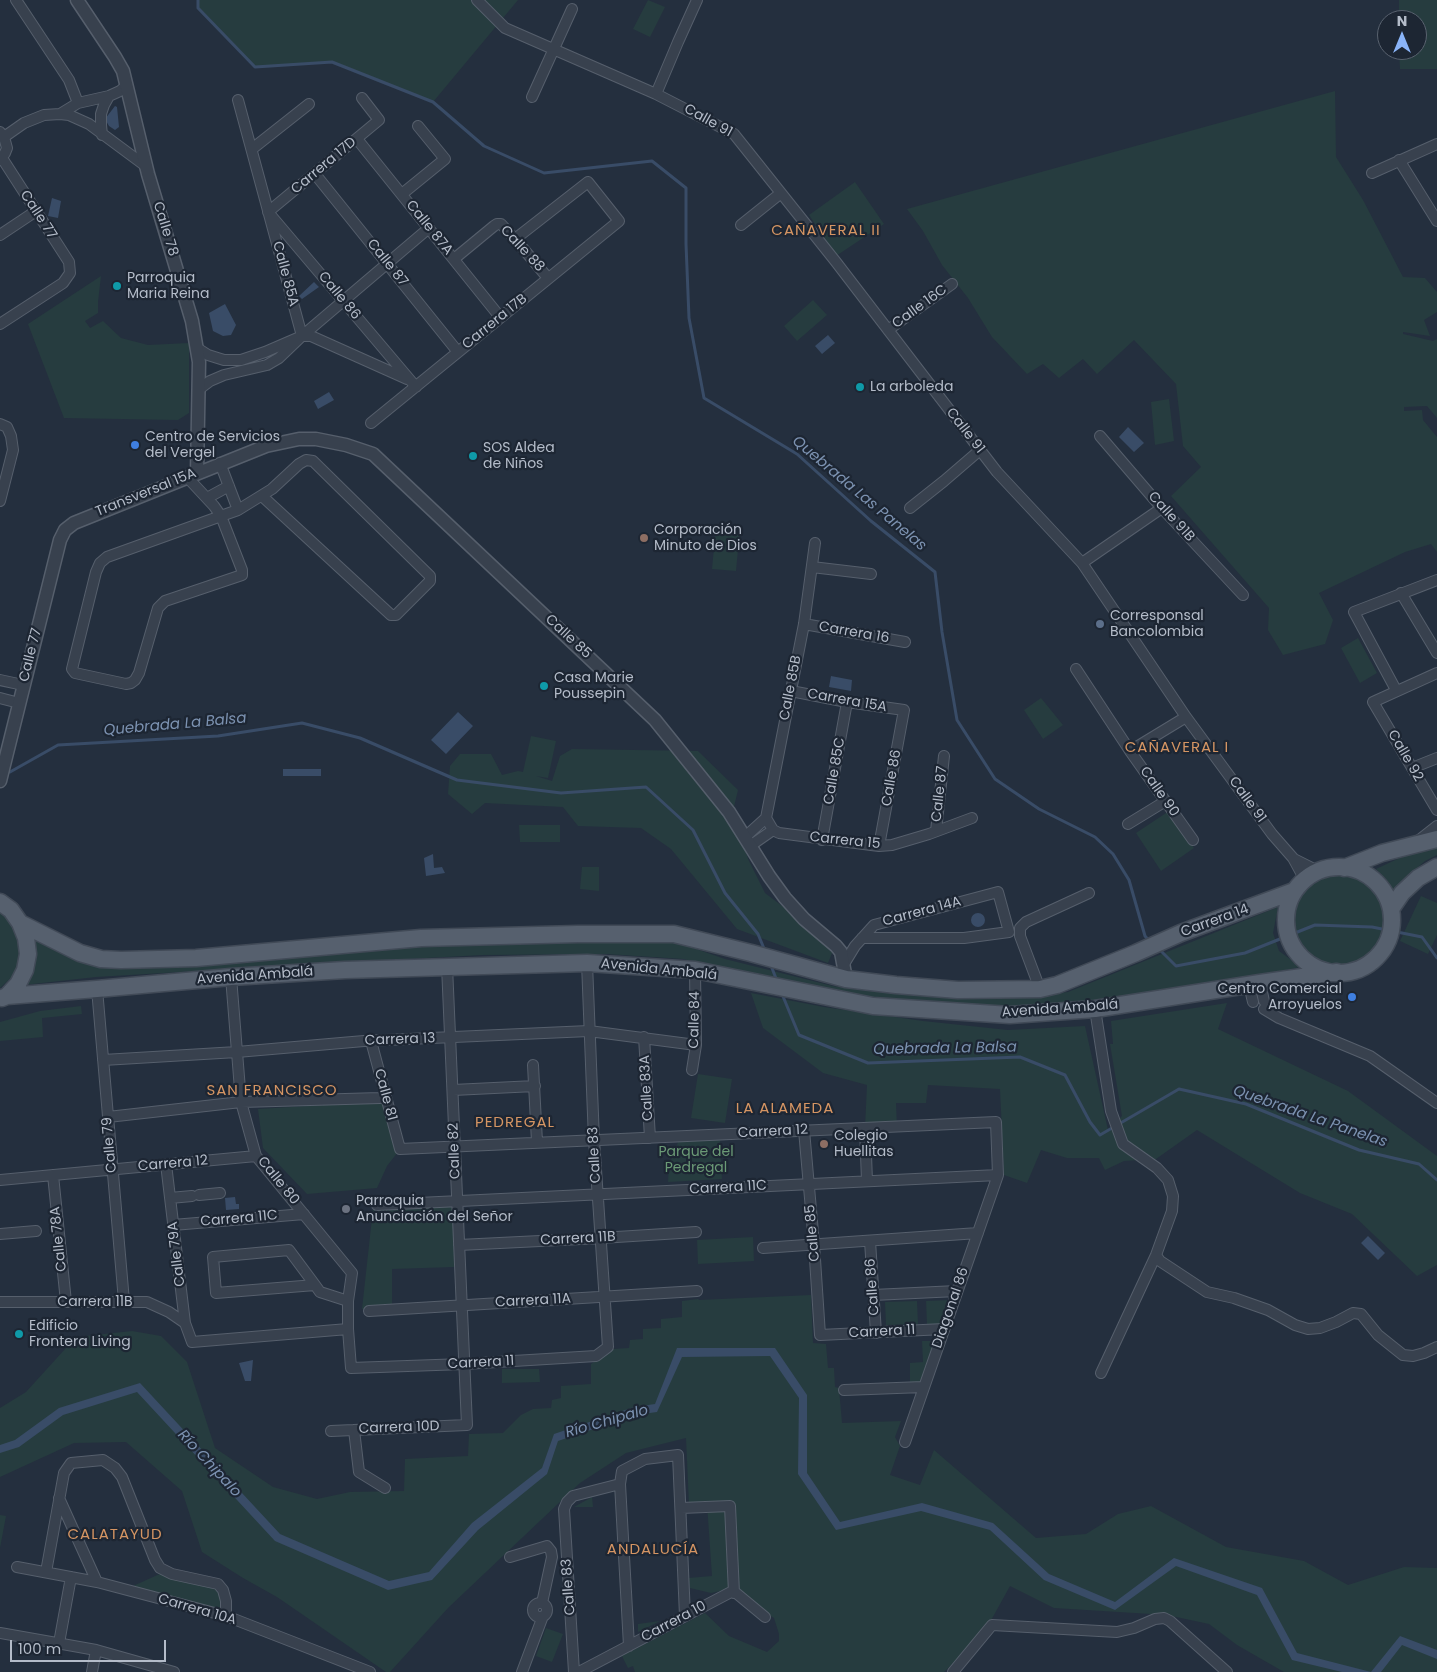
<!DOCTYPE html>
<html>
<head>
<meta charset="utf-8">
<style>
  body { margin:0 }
  #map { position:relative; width:1437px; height:1672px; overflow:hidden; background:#242f3e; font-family:Poppins,sans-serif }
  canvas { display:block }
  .north { position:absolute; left:1377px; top:10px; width:50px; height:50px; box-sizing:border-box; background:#1d2633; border:1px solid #59626f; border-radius:50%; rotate:0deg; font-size:14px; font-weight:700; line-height:20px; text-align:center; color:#b4bcc9 }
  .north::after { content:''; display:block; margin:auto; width:18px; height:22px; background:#8ab4f8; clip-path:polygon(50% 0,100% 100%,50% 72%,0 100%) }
  .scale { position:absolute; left:10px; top:1640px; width:156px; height:22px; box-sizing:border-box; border:2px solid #b4bcc9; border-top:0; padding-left:6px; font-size:15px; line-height:18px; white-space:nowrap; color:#b4bcc9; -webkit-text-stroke:4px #1d2633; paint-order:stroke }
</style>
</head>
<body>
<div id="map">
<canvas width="1437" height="1672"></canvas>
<div class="north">N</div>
<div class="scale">100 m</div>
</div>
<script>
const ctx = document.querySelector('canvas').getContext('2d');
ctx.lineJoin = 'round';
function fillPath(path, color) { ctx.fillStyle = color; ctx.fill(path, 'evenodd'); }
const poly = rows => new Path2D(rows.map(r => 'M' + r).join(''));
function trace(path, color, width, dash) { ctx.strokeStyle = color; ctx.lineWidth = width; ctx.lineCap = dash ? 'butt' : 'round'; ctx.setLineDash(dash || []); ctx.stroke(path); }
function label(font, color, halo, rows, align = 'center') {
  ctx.font = font + ' Poppins,sans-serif'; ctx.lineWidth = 4.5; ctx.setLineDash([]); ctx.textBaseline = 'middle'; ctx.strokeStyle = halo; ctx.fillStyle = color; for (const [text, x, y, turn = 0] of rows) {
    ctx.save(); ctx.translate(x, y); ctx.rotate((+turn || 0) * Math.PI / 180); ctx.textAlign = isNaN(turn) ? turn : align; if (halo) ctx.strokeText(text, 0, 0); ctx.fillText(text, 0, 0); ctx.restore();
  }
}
fillPath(poly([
  [198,0,518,0,433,102,332,62,255,67,198,8],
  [648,0,665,7,650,37,633,29],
  [1399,0,1437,0,1437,69,1400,69,1399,50,1417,50,1417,20,1399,20],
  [1335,91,1336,157,1363,200,1403,277,1425,278,1437,292,1437,312,1424,320,1430,336,1403,332,1403,334,1433,341,1437,339,1437,418,1427,406,1404,407,1404,411,1422,410,1423,420,1437,437,1437,552,1431,544,1405,552,1319,593,1333,620,1325,644,1283,655,1268,630,1269,608,1171,496,1201,467,1183,446,1176,384,1134,340,1097,374,1083,359,1059,378,1043,364,1027,374,992,337,968,298,942,265,923,231,907,209],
  [855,182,884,224,836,256,809,215],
  [101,276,98,302,98,313,85,321,90,328,103,321,121,338,148,345,189,343,189,413,178,420,64,418,28,324],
  [813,300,827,315,797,341,784,326],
  [1169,399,1174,441,1155,445,1151,402],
  [716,526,740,528,736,571,712,569],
  [1358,638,1377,673,1360,683,1341,648],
  [1041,698,1063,725,1043,739,1024,710],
  [531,736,556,741,548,778,536,776,552,781,560,756,572,749,698,751,738,790,732,815,749,861,765,893,835,946,828,963,737,929,671,849,641,828,578,826,563,807,485,803,472,814,448,794,450,766,460,754,491,754,502,775,518,771,523,772],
  [1169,811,1194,848,1161,871,1136,833],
  [519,825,560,825,560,842,520,842],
  [1437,846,1437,855,1425,861,1409,875,1394,895,1387,880,1376,869,1408,854],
  [582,867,599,867,599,891,580,889],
  '1293 920a46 46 0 1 1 92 0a46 46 0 1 1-92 0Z',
  [1421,896,1437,903,1437,935,1428,954,1400,941],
  [1278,907,1273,933,1279,951,1301,967,1206,985,1069,1004,997,1008,871,1001,683,959,606,954,483,955,333,963,96,977,24,985,35,964,34,939,98,965,425,945,582,941,673,941,725,959,833,986,881,992,1009,998,1068,992],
  [0,912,12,922,22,949,20,964,13,976,0,988],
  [751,993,824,1007,923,1021,1008,1030,1085,1026,1108,1130,1122,1116,1110,1044,1113,1044,1111,1021,1227,1003,1218,1029,1348,1091,1437,1156,1437,1265,1417,1276,1352,1214,1300,1193,1197,1130,1156,1159,1124,1161,1105,1170,1099,1158,1067,1158,1041,1150,1027,1183,1004,1175,1000,1089,928,1085,926,1103,896,1103,897,1127,865,1128,867,1085,823,1073,763,1028],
  [81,1006,82,1014,42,1018,43,1037,0,1041,0,1022,40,1011],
  [698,1074,732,1079,725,1123,691,1118],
  [388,1101,398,1152,387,1166,377,1188,307,1194,263,1148,258,1109],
  [720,1138,722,1179,668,1182,669,1165,679,1140],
  [453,1204,454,1267,392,1269,392,1306,362,1309,373,1209],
  [753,1237,754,1261,698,1264,697,1240],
  [811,1295,813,1343,826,1344,828,1368,834,1368,835,1387,839,1388,842,1423,901,1421,895,1437,900,1446,890,1475,920,1485,934,1450,1036,1538,1086,1534,1118,1514,1151,1506,1226,1547,1304,1561,1348,1585,1404,1567,1437,1568,1437,1672,1284,1672,1237,1645,1209,1624,1167,1615,1054,1608,1010,1586,984,1633,944,1672,635,1672,633,1666,628,1668,622,1656,705,1613,729,1636,767,1652,779,1641,779,1634,774,1618,742,1598,739,1587,711,1593,690,1588,688,1578,712,1576,707,1504,689,1505,686,1438,626,1453,580,1483,448,1608,390,1672,386,1672,277,1597,243,1578,202,1552,182,1491,126,1442,74,1443,0,1477,0,1408,26,1392,76,1337,132,1331,161,1336,187,1362,215,1448,273,1487,317,1499,350,1492,404,1491,405,1459,468,1456,469,1434,503,1433,521,1415,533,1409,551,1408,552,1400,561,1398,561,1386,591,1384,591,1364,613,1349,629,1348,630,1340,643,1339,643,1329,661,1328,661,1319,682,1317,682,1301,698,1299,699,1300],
  [950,1300,940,1324,927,1325,926,1301],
  [917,1301,918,1324,886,1325,885,1302],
  [922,1341,935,1341,920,1382,910,1383,910,1363,923,1362],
  [502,1369,539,1369,540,1382,502,1383],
  [592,1497,593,1507,574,1507],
  [0,1515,6,1516,0,1548],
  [162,1573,216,1586,222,1591,221,1610,133,1586],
  [660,1621,638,1632,638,1624],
  [546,1628,563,1634,552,1662,536,1656]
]), '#263c3f');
fillPath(poly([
  [115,106,117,107,119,127,115,130,109,126,105,119],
  [52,198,61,201,58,218,48,216],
  [314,282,319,287,302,299,299,296],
  [225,304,236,325,231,335,223,336,213,331,209,313],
  [828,335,835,343,822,354,815,346],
  [329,392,334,400,318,409,314,401],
  [1128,427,1144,443,1134,452,1119,437],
  [831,676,852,680,851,691,829,687],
  [458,712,473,726,446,754,431,740],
  [283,769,321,769,321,776,283,776],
  [433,854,434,868,442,867,445,873,426,876,424,858],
  '971 920a7 7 0 1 1 14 0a7 7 0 1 1-14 0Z',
  [235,1197,236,1204,239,1204,239,1209,226,1210,225,1198],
  [1368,1236,1385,1253,1378,1260,1361,1243],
  [677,1348,775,1348,807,1395,807,1473,840,1522,922,1503,993,1523,1049,1574,1115,1602,1174,1558,1262,1588,1297,1653,1371,1672,1342,1672,1292,1660,1257,1595,1176,1566,1115,1610,1044,1580,990,1530,921,1511,836,1530,798,1474,799,1398,770,1356,682,1357,657,1412,635,1415,558,1441,547,1474,478,1530,432,1580,388,1590,275,1541,137,1392,63,1415,19,1447,0,1453,0,1445,15,1440,59,1408,140,1383,280,1534,389,1581,429,1572,472,1523,542,1468,554,1434,634,1407,655,1404],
  [253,1360,251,1381,245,1381,239,1363],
  [1400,1636,1437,1650,1437,1659,1402,1645,1381,1672,1371,1672]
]), '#394c67');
trace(poly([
  [198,0,198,8,255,67,332,62,433,102,484,146,544,173,652,161,686,188,686,244,689,318,704,398,797,454,871,521,935,572,942,632,957,720,995,779,1039,809,1095,837,1113,854,1129,880,1145,936,1150,942],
  [5,771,10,772,58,745,218,736,302,723,360,738,457,780,561,793,646,787,693,830,725,893,758,934,765,951],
  [1159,949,1176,966,1245,953,1315,925,1372,927,1422,937,1437,958],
  [770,963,777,981],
  [782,994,799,1035,868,1063,1020,1057,1065,1075,1090,1122,1100,1135,1179,1089,1246,1104,1359,1150,1419,1164,1437,1180]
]), '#394c67', 3);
const minor = poly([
  [16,0,69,80,78,103],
  [477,0,505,28,656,94,734,134,836,262,997,472,1082,563,1186,717,1272,834,1293,858,1305,880],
  [656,94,678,42,697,0],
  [532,97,572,9],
  [362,98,379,120,268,212,416,387],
  [238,100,302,336],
  [60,114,78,103,109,96,120,91,127,85],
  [102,135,101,125,101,114,104,105,109,96],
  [4,137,24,123,44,115,60,114,69,115,89,124,147,167],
  [357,139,500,317],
  [252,149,309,104],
  [0,160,5,153,7,148,4,137,0,132],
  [1399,160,1437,221],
  [1372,173,1437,144],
  [315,174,458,352],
  [402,194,445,159,418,126],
  [741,225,781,193],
  [0,235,36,211],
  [454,259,494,226,497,224,501,224,515,239,548,278],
  [0,324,63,283,70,273,69,262,2,158],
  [888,330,952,284],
  [197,348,208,355,224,360,241,360,265,352,302,336,311,336,407,379],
  [198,390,210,381,224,375,267,365,279,358,302,336,429,228],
  [371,423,619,221,588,182,515,239],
  [0,424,7,427,11,436,13,450,0,501],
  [1100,436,1160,506,1243,595],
  [220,463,238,510],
  [187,477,214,506,221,516,242,570,242,575,165,601,158,608,139,673,135,680,131,683,126,684,75,673,72,669,96,572,100,563,107,557,221,516,238,510,272,489,299,464,306,460,313,461,430,576,430,581,396,615,391,615,262,496],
  [207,498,229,486],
  [910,508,944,481,980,450],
  [1082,563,1159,510,1160,506],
  [812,567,871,574],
  [1401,593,1437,653],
  [804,624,905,642],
  [1076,669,1130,751,1193,840],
  [1437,673,1373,702,1437,810],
  [0,680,23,685],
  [1396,690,1354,612,1437,580],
  [791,691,847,702,904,710,879,846],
  [0,698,19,703],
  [1130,751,1186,717],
  [1412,768,1437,758],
  [1128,824,1164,802],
  [773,830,766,818,804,624,815,543],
  [773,830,779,833,879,846,892,845,929,834,972,818],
  [936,831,944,756],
  [745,837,766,818],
  [822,840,847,702],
  [1418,841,1437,826],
  [750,846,773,830],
  [1294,859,1318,871],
  [844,964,855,946,874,925,998,892,1009,932,964,938,862,938],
  [231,977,241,1102,256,1156,352,1273,348,1301,348,1329,351,1368,464,1364,596,1356,608,1347,594,1140,587,963],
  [1260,983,1264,1001],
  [1249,985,1253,1002],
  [97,989,124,1301],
  [1040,989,1020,936,1020,928,1026,922,1089,893],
  [1095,1009,1111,1111,1123,1144,1157,1168,1168,1180,1173,1196,1172,1211,1156,1255,1101,1373],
  [1264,1009,1279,1018,1370,1056,1437,1103],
  [644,1037,650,1138],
  [371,1041,400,1149,996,1122,998,1175,905,1442],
  [103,1060,237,1052,364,1041,589,1031,696,1045],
  [533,1065,537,1142],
  [692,1070,696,1045,695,970],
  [453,1090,535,1086],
  [108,1117,241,1102,380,1098],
  [865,1128,867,1181],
  [804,1130,814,1244,820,1335,944,1329],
  [166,1164,185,1323,192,1342,348,1329],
  [53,1175,66,1302],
  [0,1180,256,1156],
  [199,1195,220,1193],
  [170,1198,192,1196],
  [377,1205,998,1175],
  [173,1225,304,1214],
  [0,1234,36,1231],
  [870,1241,876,1333],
  [459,1245,601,1238,696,1232],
  [763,1248,978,1233],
  [1156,1255,1160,1261,1207,1292,1234,1298,1268,1310,1295,1325,1308,1329,1320,1328,1336,1322,1353,1313,1361,1314,1378,1335,1403,1355,1413,1356,1424,1353,1437,1347],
  [315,1285,216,1293,213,1257,289,1250,315,1285,320,1292,348,1301],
  [873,1295,957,1291],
  [0,1302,147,1302,169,1312,185,1323],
  [369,1311,697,1291],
  [844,1390,923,1387],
  [354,1430,359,1472,385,1488],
  [331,1431,467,1425,447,966],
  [59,1498,97,1582],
  [681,1508,730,1506,734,1593],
  [510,1557,547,1546,551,1551,552,1557,542,1603],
  [17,1567,97,1582,226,1616,370,1672],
  [46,1572,64,1473,71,1463,103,1460,115,1468,122,1477,155,1560,160,1568,172,1574,218,1584,223,1590,226,1601,226,1616],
  '533 1610a7 7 0 1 1 14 0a7 7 0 1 1-14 0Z',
  [0,1633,96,1650,174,1672],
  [59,1643,71,1577],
  [629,1646,620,1484,622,1471,645,1459,678,1455,685,1616],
  [92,1672,96,1650],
  [522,1672,543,1616],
  [574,1672,564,1509,567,1502,573,1496,620,1484],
  [579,1672,731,1592,736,1593,765,1617],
  [953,1672,992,1625,1117,1632,1134,1628,1155,1619,1164,1618,1170,1621,1227,1672]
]);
const tertiary = poly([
  [77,0,115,57,123,71,148,174,192,321,199,362,197,473],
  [0,781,60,540,65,530,74,523,266,446,299,439,316,439,346,445,373,454,655,720,729,812,769,876,785,898,804,919,836,946,841,952,846,979]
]);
const primary = poly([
  '1286 920a53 53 0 1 1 106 0a53 53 0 1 1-106 0Z',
  [1344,868,1382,853,1437,839],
  [0,902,11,910,20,923,26,938,28,954,25,970,18,984,7,996,2,998],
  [1391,909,1402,893,1418,878,1437,867],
  [20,923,80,953,101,959,121,960,196,958,421,938,578,934,674,934,751,953,846,979,896,985,958,990,1040,989,1057,985,1136,953,1181,933,1294,891],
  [7,996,97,989,231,977,345,970,587,963,695,970,873,1006,1010,1015,1095,1009,1260,983,1337,972]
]);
trace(minor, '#565f6c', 12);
trace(tertiary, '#565f6c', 15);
trace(primary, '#414a57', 19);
trace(minor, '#38414e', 10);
trace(tertiary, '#38414e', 12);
trace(primary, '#56606e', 16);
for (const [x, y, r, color] of [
  [117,286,5,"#0f9aa8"],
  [860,387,5,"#0f9aa8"],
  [135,445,5,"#3f7fe0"],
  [473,456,5,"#0f9aa8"],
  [644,538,5,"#8d6e63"],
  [1100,624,5,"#5c6f8a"],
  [544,686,5,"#0f9aa8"],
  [1352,997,5,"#3f7fe0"],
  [824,1144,5,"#8d6e63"],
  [346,1209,5,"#6b7280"],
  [19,1334,5,"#0f9aa8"]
]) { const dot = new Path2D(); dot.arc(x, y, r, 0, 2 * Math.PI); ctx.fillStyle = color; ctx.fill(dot); trace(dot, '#1d2633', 2); }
label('14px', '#b4bcc9', '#1d2633', [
  ["Calle 91",708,121,29],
  ["Carrera 17D",324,166,-40],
  ["Calle 77",38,215,57],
  ["Calle 87A",429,228,51],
  ["Calle 78",165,229,73],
  ["Calle 88",522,249,47],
  ["Calle 87",387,263,51],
  ["Calle 85A",285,274,75],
  ["Calle 86",339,296,50],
  ["Calle 16C",920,307,-36],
  ["Carrera 17B",495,322,-39],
  ["Calle 91",965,431,52],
  ["Transversal 15A",146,493,-22],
  ["Calle 91B",1171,517,48],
  ["Carrera 16",854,633,10],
  ["Calle 85",568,637,43],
  ["Calle 77",31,655,-76],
  ["Calle 85B",791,688,-79],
  ["Carrera 15A",847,701,10],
  ["Calle 92",1405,756,60],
  ["Calle 85C",835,771,-80],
  ["Calle 86",892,778,-80],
  ["Calle 90",1159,792,55],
  ["Calle 87",940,794,-84],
  ["Calle 91",1247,800,54],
  ["Carrera 15",845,841,6],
  ["Carrera 14A",922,912,-15],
  ["Carrera 14",1215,921,-20],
  ["Avenida Ambalá",659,970,6],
  ["Avenida Ambalá",255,976,-4],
  ["Avenida Ambalá",1060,1009,-4],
  ["Calle 84",695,1020,-89],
  ["Carrera 13",400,1040,-2],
  ["Calle 83A",647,1088,-93],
  ["Calle 81",385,1095,75],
  ["Carrera 12",773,1132,-3],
  ["Calle 79",110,1145,-95],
  ["Calle 82",455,1151,-92],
  ["Calle 83",595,1155,-93],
  ["Carrera 12",173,1164,-5],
  ["Calle 80",278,1181,51],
  ["Carrera 11C",728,1188,-3],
  ["Carrera 11C",239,1219,-5],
  ["Calle 85",813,1233,-95],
  ["Calle 78A",59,1239,-96],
  ["Carrera 11B",578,1239,-3],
  ["Calle 79A",177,1254,-97],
  ["Calle 86",873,1287,-94],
  ["Carrera 11A",533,1301,-3],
  ["Carrera 11B",95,1302],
  ["Diagonal 86",951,1308,-71],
  ["Carrera 11",882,1332,-3],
  ["Carrera 11",481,1363,-3],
  ["Carrera 10D",399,1428,-2],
  ["Calle 83",569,1587,-94],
  ["Carrera 10A",197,1610,16],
  ["Carrera 10",674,1622,-28]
]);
label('14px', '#b4bcc9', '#1d2633', [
  ["Parroquia",127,278],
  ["Maria Reina",127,294],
  ["La arboleda",870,387],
  ["Centro de Servicios",145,437],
  ["del Vergel",145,453],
  ["SOS Aldea",483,448],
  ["de Niños",483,464],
  ["Corporación",654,530],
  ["Minuto de Dios",654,546],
  ["Corresponsal",1110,616],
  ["Bancolombia",1110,632],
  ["Casa Marie",554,678],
  ["Poussepin",554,694],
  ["Centro Comercial",1342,989,"right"],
  ["Arroyuelos",1342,1005,"right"],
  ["Colegio",834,1136],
  ["Huellitas",834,1152],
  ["Parroquia",356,1201],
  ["Anunciación del Señor",356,1217],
  ["Edificio",29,1326],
  ["Frontera Living",29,1342]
], 'left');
label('14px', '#6b9a76', '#1d2633', [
  ["Parque del",696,1152],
  ["Pedregal",696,1168]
]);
ctx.letterSpacing = '1px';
label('15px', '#d59563', '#1d2633', [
  ["CAÑAVERAL II",826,231],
  ["CAÑAVERAL I",1177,748],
  ["SAN FRANCISCO",272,1091],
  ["LA ALAMEDA",785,1109],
  ["PEDREGAL",515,1123],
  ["CALATAYUD",115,1535],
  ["ANDALUCÍA",653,1550]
]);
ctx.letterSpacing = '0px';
label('italic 15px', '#7c92b1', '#1d2633', [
  ["Quebrada Las Panelas",859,494,40],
  ["Quebrada La Balsa",175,725,-5],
  ["Quebrada La Balsa",945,1049,-1],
  ["Quebrada La Panelas",1310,1117,19],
  ["Río Chipalo",607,1422,-16],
  ["Río Chipalo",209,1464,47]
]);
</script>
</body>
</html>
